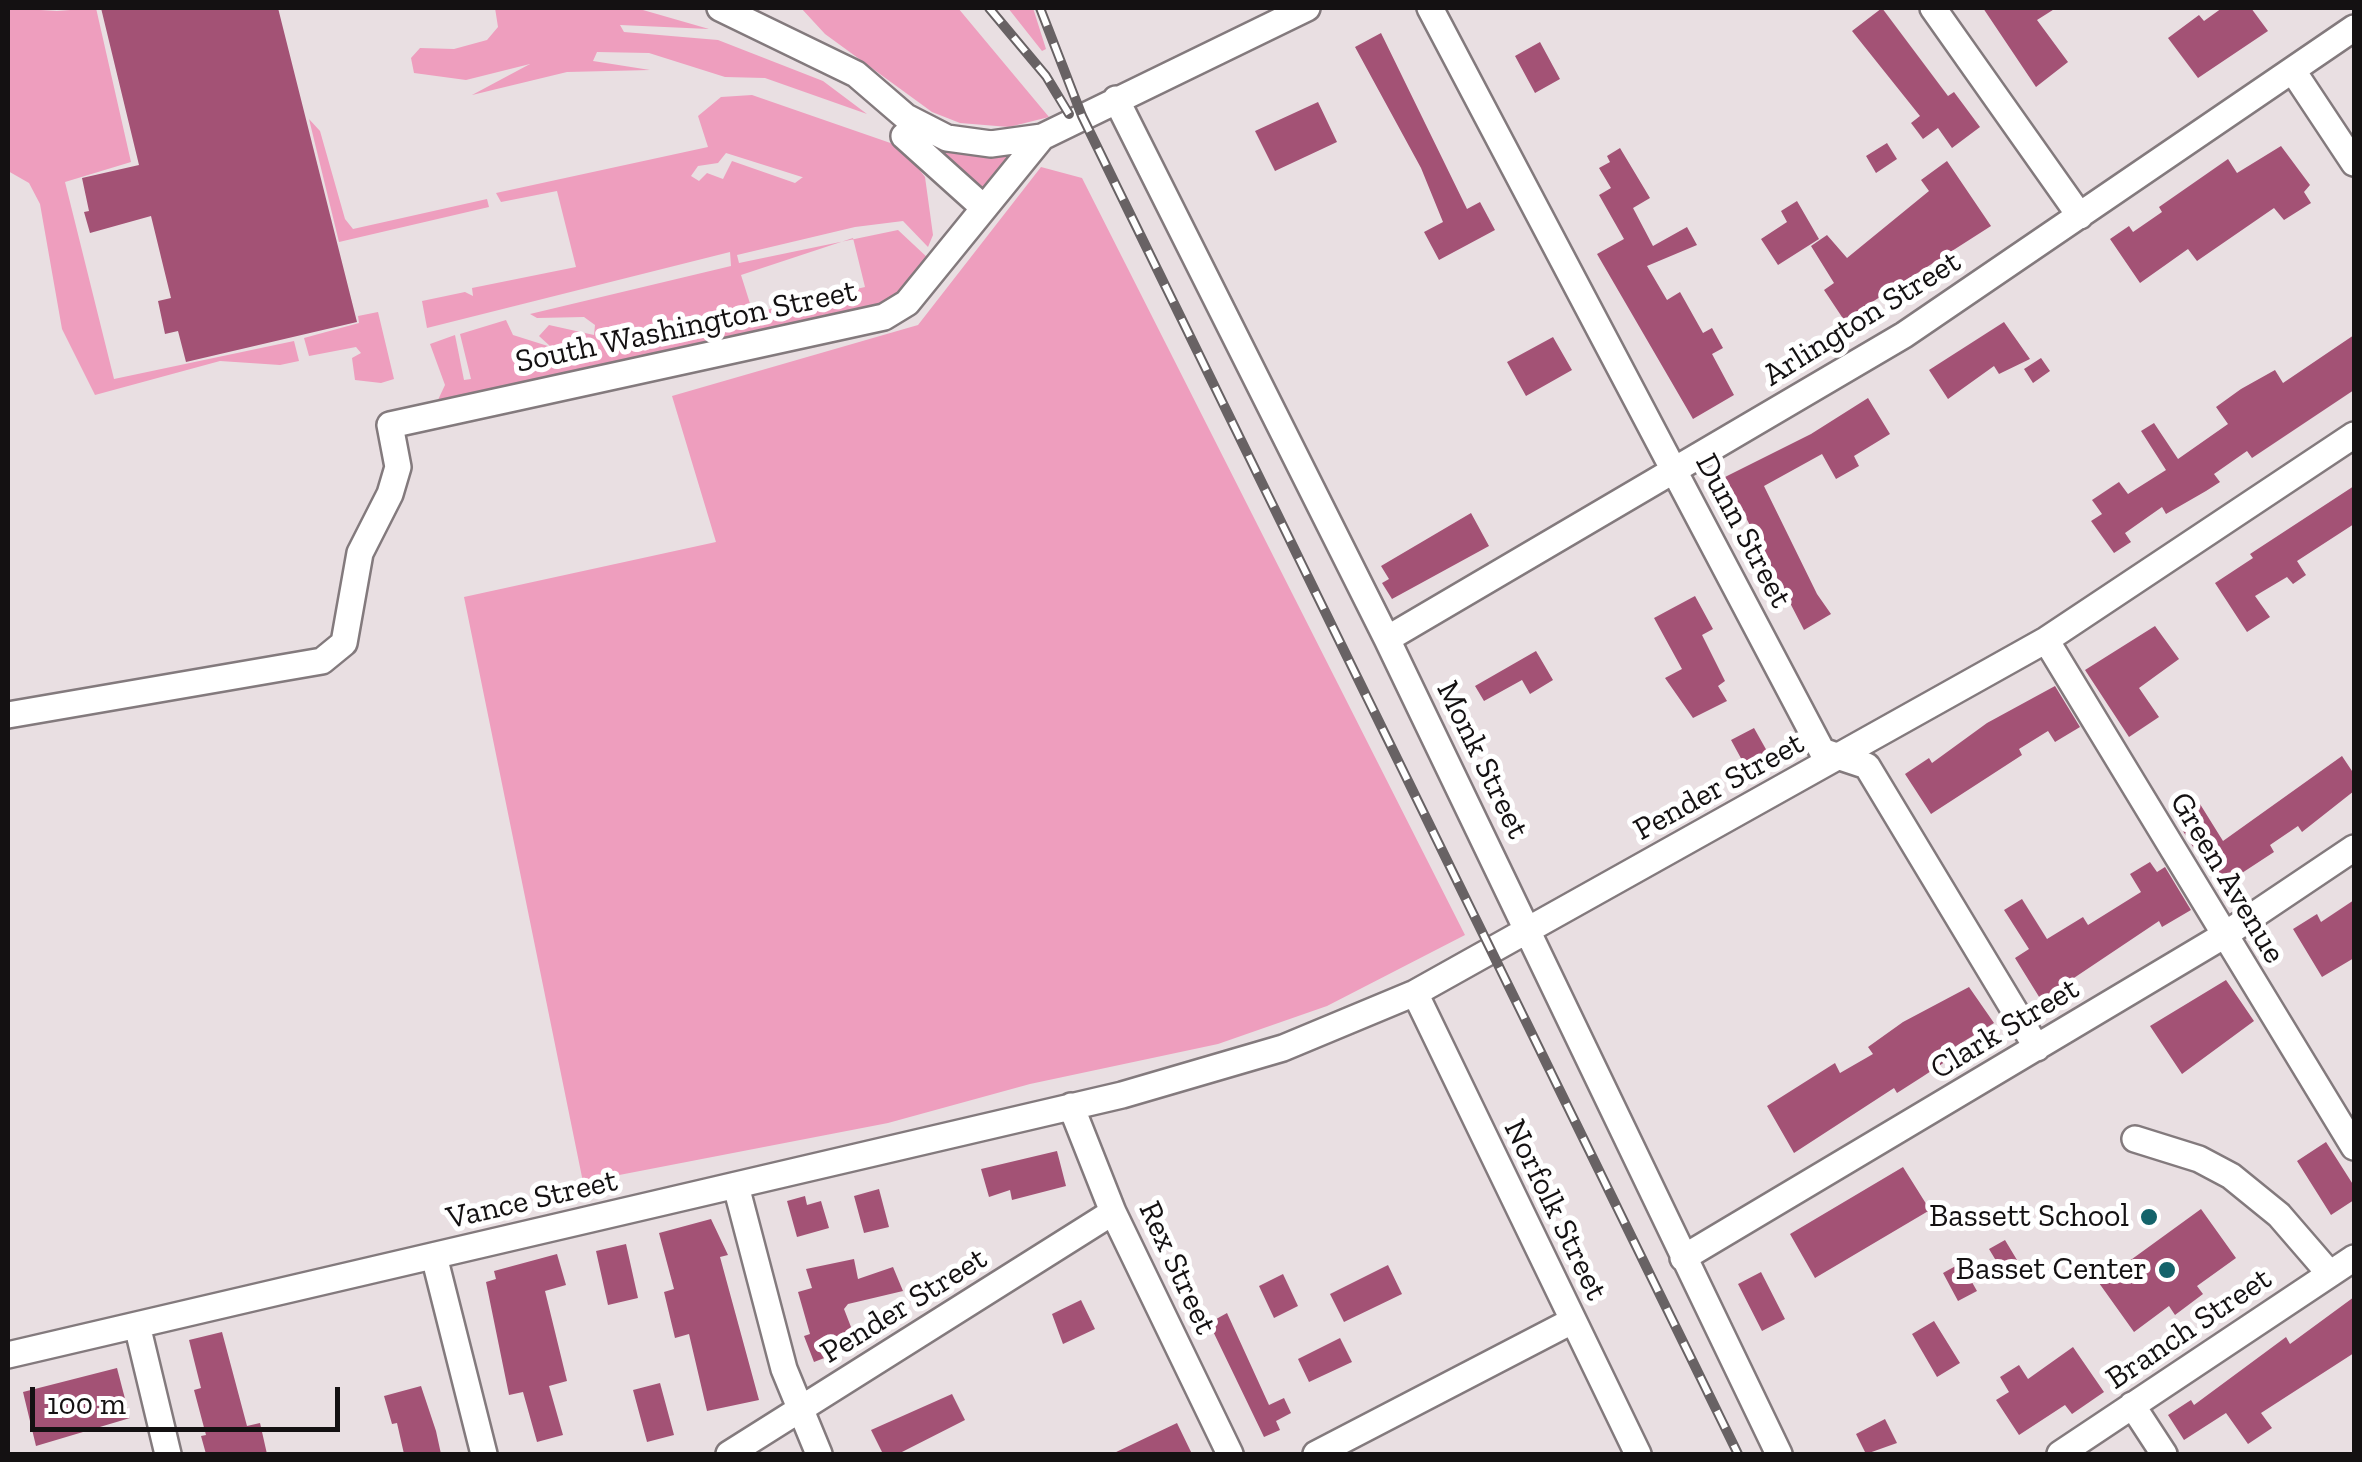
<!DOCTYPE html>
<html>
<head>
<meta charset="utf-8">
<style>
  body { margin:0 }
  #map { position:relative; width:2362px; height:1462px; overflow:hidden; background:#e9dfe2; font-family:"Zilla Slab",serif }
  canvas { display:block }
  .frame { position:absolute; inset:0; border:10px solid #141112; pointer-events:none }
  .scale { position:absolute; left:30px; top:1387px; width:310px; height:45px; box-sizing:border-box; border:5px solid #141112; border-top:0; padding-left:12px; font-size:30px; line-height:35px; white-space:nowrap; color:#141112; -webkit-text-stroke:8px #fff; paint-order:stroke }
</style>
</head>
<body>
<div id="map">
<canvas width="2362" height="1462"></canvas>
<div class="frame"></div>
<div class="scale">100 m</div>
</div>
<script>
const ctx = document.querySelector('canvas').getContext('2d');
ctx.lineJoin = 'round';
function fillPath(path, color) { ctx.fillStyle = color; ctx.fill(path, 'evenodd'); }
const poly = rows => new Path2D(rows.map(r => 'M' + r).join(''));
function trace(path, color, width, dash) { ctx.strokeStyle = color; ctx.lineWidth = width; ctx.lineCap = dash ? 'butt' : 'round'; ctx.setLineDash(dash || []); ctx.stroke(path); }
function label(font, color, halo, rows, align = 'center') {
  ctx.font = font + ' "Zilla Slab",serif'; ctx.lineWidth = 10; ctx.setLineDash([]); ctx.textBaseline = 'middle'; ctx.strokeStyle = halo; ctx.fillStyle = color; for (const [text, x, y, turn = 0] of rows) {
    ctx.save(); ctx.translate(x, y); ctx.rotate((+turn || 0) * Math.PI / 180); ctx.textAlign = isNaN(turn) ? turn : align; if (halo) ctx.strokeText(text, 0, 0); ctx.fillText(text, 0, 0); ctx.restore();
  }
}
fillPath(poly([
  [8,8,57,11,96,8,131,162,65,182,114,379,294,341,299,361,280,365,220,361,95,395,62,329,40,204,29,183,8,171],
  [495,8,636,8,709,29,620,25,624,32,718,40,823,81,867,114,765,78,725,77,649,53,597,52,593,61,650,70,567,72,472,95,530,64,466,80,414,73,411,58,420,48,454,49,487,40,498,27],
  [801,8,958,8,1049,117,1009,127,960,123,932,112,825,34],
  [1008,8,1033,8,1046,49,1042,51],
  [752,95,902,147,925,177,933,235,928,247,903,221,855,227,737,255,739,263,898,230,929,259,902,292,882,303,475,400,437,402,445,385,430,344,455,335,464,380,471,379,460,334,506,320,513,335,551,347,539,336,549,325,594,335,595,325,584,317,537,318,530,314,731,266,730,252,427,328,422,301,465,292,473,296,472,288,576,267,557,191,501,202,496,193,708,147,698,116,721,97],
  [726,153,802,177,803,177,795,183,732,161,723,179,707,173,699,181,691,176,698,166,718,163],
  [853,238,865,287,753,313,741,275],
  [309,119,320,131,345,219,353,229,487,199,489,207,339,242],
  [928,147,1007,156,1008,161,983,192],
  [1041,167,1082,178,1465,935,1327,1006,1218,1044,1030,1084,888,1123,583,1182,464,597,716,542,672,396,918,325],
  [378,312,394,379,381,383,355,380,352,358,361,353,356,347,309,356,304,338,359,323,358,316]
]), '#ee9ebe');
fillPath(poly([
  [101,8,278,8,357,322,186,362,178,331,165,334,158,301,171,298,151,216,90,233,84,212,89,211,82,178,139,165],
  [1882,8,1948,96,1954,92,1980,127,1952,148,1938,128,1923,139,1911,123,1920,116,1852,31],
  [1983,8,2056,8,2037,20,2068,62,2036,87],
  [2222,8,2251,8,2268,31,2198,78,2168,38,2199,15,2204,21],
  [1381,33,1467,209,1480,202,1495,230,1439,260,1424,232,1443,222,1421,168,1355,47],
  [1540,42,1560,79,1535,93,1515,56],
  [1318,102,1337,142,1275,171,1255,131],
  [1887,143,1897,159,1876,173,1866,156],
  [2281,146,2310,185,2304,192,2311,203,2284,220,2274,208,2197,261,2188,249,2140,283,2110,239,2129,226,2133,232,2162,212,2159,207,2228,159,2237,173],
  [1620,148,1650,198,1633,208,1653,246,1687,227,1697,245,1647,266,1667,300,1680,292,1703,333,1712,328,1723,348,1712,354,1734,395,1693,419,1597,254,1624,239,1599,195,1611,188,1599,168,1610,162,1607,156],
  [1947,161,1991,226,1844,320,1824,290,1834,283,1811,246,1827,235,1847,258,1929,191,1921,180],
  [1797,201,1819,239,1778,265,1761,239,1787,222,1781,211],
  [2004,322,2030,359,1999,374,1994,366,1948,399,1929,370],
  [2354,335,2354,390,2252,458,2247,451,2214,474,2220,482,2206,491,2166,514,2162,507,2125,533,2131,542,2114,553,2091,521,2102,514,2092,500,2119,482,2128,494,2166,470,2141,431,2154,423,2178,459,2228,424,2216,407,2241,389,2275,370,2283,383],
  [1553,337,1572,370,1526,396,1507,362],
  [2041,358,2050,371,2033,383,2024,369],
  [1868,398,1890,434,1854,456,1859,466,1836,479,1822,454,1764,486,1817,594,1831,614,1804,630,1725,477,1811,434],
  [2354,486,2354,524,2297,561,2306,575,2293,584,2287,577,2255,596,2270,617,2247,632,2215,583,2253,558,2250,554],
  [1471,513,1489,546,1392,599,1382,583,1389,579,1381,566],
  [1695,596,1713,629,1702,635,1725,681,1718,686,1727,701,1693,718,1665,678,1682,669,1654,618],
  [2155,626,2179,659,2139,688,2159,717,2129,737,2085,670],
  [1536,651,1553,680,1530,694,1522,680,1484,701,1475,686],
  [2055,686,2080,727,2055,742,2048,731,2019,749,2022,755,1931,814,1905,774,1929,758,1932,763,1987,723],
  [1754,728,1772,760,1749,773,1731,740],
  [2342,756,2354,774,2354,791,2302,832,2298,826,2270,845,2274,852,2219,888,2176,820,2200,804,2223,841],
  [2150,862,2157,872,2165,867,2191,910,2162,927,2159,921,2041,1000,2015,958,2029,949,2004,910,2022,899,2047,939,2083,917,2088,925,2141,892,2130,874],
  [2354,900,2354,958,2322,977,2293,929,2317,914,2321,922],
  [2226,980,2254,1021,2182,1074,2150,1026],
  [1969,987,1994,1023,1953,1048,1957,1054,1922,1077,1897,1093,1894,1088,1794,1153,1767,1106,1835,1063,1840,1073,1873,1054,1868,1047,1903,1022],
  [2326,1142,2354,1186,2354,1200,2331,1215,2297,1161],
  [1057,1151,1066,1186,1012,1200,1010,1190,989,1197,981,1169],
  [1903,1167,1930,1210,1815,1278,1790,1234],
  [879,1189,889,1227,864,1233,854,1196],
  [805,1196,807,1205,821,1201,829,1228,797,1237,787,1201],
  [2201,1209,2236,1258,2197,1286,2203,1294,2175,1315,2169,1306,2134,1332,2099,1283],
  [711,1219,728,1255,720,1257,759,1400,707,1411,689,1334,675,1338,664,1292,674,1289,659,1233],
  [2005,1240,2017,1260,2001,1269,1989,1249],
  [626,1244,638,1298,608,1305,596,1251],
  [557,1254,566,1285,545,1291,567,1381,549,1386,563,1435,537,1442,523,1392,509,1395,486,1282,496,1279,494,1271],
  [854,1259,858,1279,893,1267,903,1291,848,1304,844,1309,858,1345,814,1362,804,1336,810,1334,798,1292,812,1288,806,1269],
  [1961,1263,1977,1291,1958,1301,1943,1273],
  [1388,1265,1402,1294,1344,1322,1330,1294],
  [1761,1272,1785,1319,1762,1331,1738,1284],
  [1283,1274,1298,1306,1274,1318,1259,1286],
  [2354,1297,2354,1353,2261,1413,2272,1428,2248,1444,2226,1413,2184,1440,2168,1415,2191,1400,2194,1405,2286,1337,2290,1344],
  [1081,1300,1095,1329,1063,1344,1052,1314],
  [1227,1313,1269,1405,1284,1398,1291,1413,1276,1421,1280,1430,1264,1437,1209,1323],
  [1934,1321,1960,1363,1937,1377,1912,1334],
  [222,1332,247,1426,260,1423,267,1454,206,1454,201,1436,206,1435,194,1390,201,1388,189,1340],
  [1340,1338,1352,1362,1309,1382,1298,1359],
  [2073,1347,2104,1392,2072,1414,2065,1405,2019,1435,1996,1400,2009,1392,2000,1377,2019,1365,2028,1379],
  [117,1368,130,1418,36,1446,23,1392],
  [660,1383,674,1435,647,1442,633,1390],
  [421,1386,436,1431,441,1454,404,1454,397,1423,392,1424,384,1396],
  [952,1394,965,1420,898,1454,883,1454,871,1430],
  [1885,1419,1897,1443,1866,1454,1856,1434],
  [1177,1423,1192,1454,1112,1454]
]), '#a35275');
const minor = poly([
  [720,8,856,74,906,117,947,138,991,144,1042,137],
  [1430,8,1822,751,1867,766,2037,1048],
  [1933,8,2080,216],
  [2293,71,2354,163],
  [1116,99,1387,639,1779,1454],
  [904,136,984,208],
  [1387,639,1904,335,2354,28],
  [2046,640,2354,1147],
  [8,715,322,661,344,643,360,553,390,494,398,467,390,425,884,317,907,303,1042,137,1307,8],
  [1415,993,1638,1454],
  [1071,1106,1113,1212,1230,1454],
  [2135,1139,2199,1159,2231,1176,2279,1215,2330,1274],
  [736,1186,784,1369,819,1454],
  [434,1256,484,1454],
  [1683,1258,2223,936,2354,848],
  [137,1325,168,1454],
  [8,1355,1122,1095,1283,1048,1415,993,2046,640,2354,435],
  [2132,1405,2164,1454],
  [729,1454,1113,1212],
  [1316,1454,1572,1321],
  [2060,1454,2354,1258]
]);
trace(minor, '#837a7d', 30);
trace(minor, '#fff', 25);
const rail = poly([
  [989,8,1046,76,1069,114],
  [1040,8,1082,116,1738,1454]
]);
trace(rail, '#686264', 10);
trace(rail, '#fff', 6, [19]);
for (const [x, y, r, color] of [
  [2149,1217,10,"#14636a"],
  [2167,1270,10,"#14636a"]
]) { const dot = new Path2D(); dot.arc(x, y, r, 0, 2 * Math.PI); ctx.fillStyle = color; ctx.fill(dot); trace(dot, '#fff', 4); }
label('32px', '#141112', '#fff', [
  ["Arlington Street",1862,319,-32],
  ["South Washington Street",686,327,-12],
  ["Dunn Street",1743,531,62],
  ["Monk Street",1482,760,64],
  ["Pender Street",1719,787,-29],
  ["Green Avenue",2227,878,59],
  ["Clark Street",2005,1029,-31],
  ["Vance Street",532,1200,-13],
  ["Norfolk Street",1555,1210,64],
  ["Rex Street",1177,1268,65],
  ["Pender Street",904,1306,-32],
  ["Branch Street",2189,1329,-34]
]);
label('32px', '#141112', '#fff', [
  ["Bassett School",2129,1217],
  ["Basset Center",2147,1270]
], 'right');
</script>
</body>
</html>
